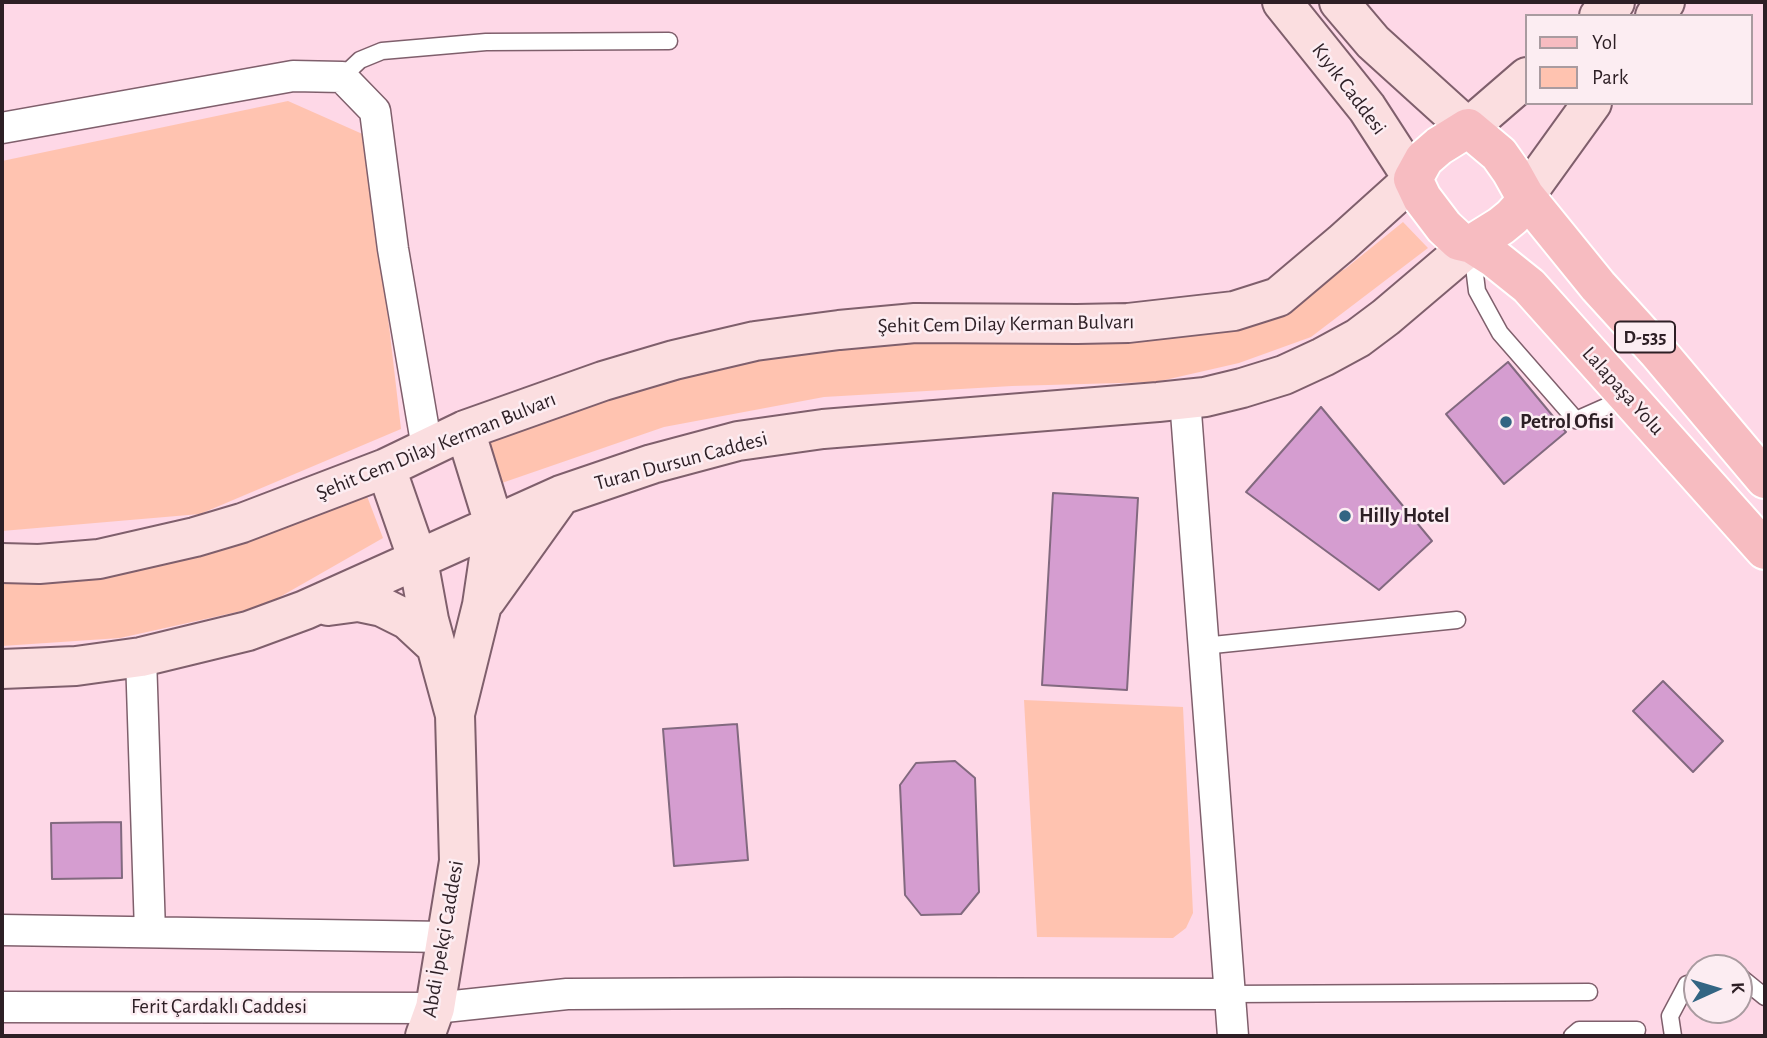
<!DOCTYPE html>
<html>
<head>
<meta charset="utf-8">
<style>
  body { margin:0 }
  #map { position:relative; width:1767px; height:1038px; overflow:hidden; background:#fed8e7; font-family:"Alegreya Sans",sans-serif }
  canvas { display:block }
  .frame { position:absolute; inset:0; border:4px solid #2d1f25; pointer-events:none }
  .legend { position:absolute; left:1525px; top:14px; width:228px; height:91px; box-sizing:border-box; background:#fcedf2; border:2px solid #a99ba0; margin:0; padding:9px 12px; list-style:none; font-size:21px; color:#2d1f25 }
  .legend li { display:flex; align-items:center; gap:14px; height:35px }
  .legend b { width:35px; border:2px solid #a99ba0 }
  .north { position:absolute; left:1683px; top:954px; width:70px; height:70px; box-sizing:border-box; background:#fcedf2; border:2px solid #a99ba0; border-radius:50%; rotate:86deg; font-size:19px; font-weight:700; line-height:28px; text-align:center; color:#2d1f25 }
  .north::after { content:''; display:block; margin:auto; width:24px; height:32px; background:#336583; clip-path:polygon(50% 0,100% 100%,50% 72%,0 100%) }
</style>
</head>
<body>
<div id="map">
<canvas width="1767" height="1038"></canvas>
<div class="frame"></div>
<ul class="legend">
<li><b style="height:9px;background:#f7bcc1"></b>Yol</li>
<li><b style="height:19px;background:#ffc3b0"></b>Park</li>
</ul>
<div class="north">K</div>
</div>
<script>
const ctx = document.querySelector('canvas').getContext('2d');
ctx.lineJoin = 'round';
function fillPath(path, color) { ctx.fillStyle = color; ctx.fill(path, 'evenodd'); }
const poly = rows => new Path2D(rows.map(r => 'M' + r).join(''));
function trace(path, color, width, dash) { ctx.strokeStyle = color; ctx.lineWidth = width; ctx.lineCap = dash ? 'butt' : 'round'; ctx.setLineDash(dash || []); ctx.stroke(path); }
function label(font, color, halo, rows, align = 'center') {
  ctx.font = font + ' "Alegreya Sans",sans-serif'; ctx.lineWidth = 5; ctx.setLineDash([]); ctx.textBaseline = 'middle'; ctx.strokeStyle = halo; ctx.fillStyle = color; for (const [text, x, y, turn = 0] of rows) {
    ctx.save(); ctx.translate(x, y); ctx.rotate((+turn || 0) * Math.PI / 180); ctx.textAlign = isNaN(turn) ? turn : align; if (halo) ctx.strokeText(text, 0, 0); ctx.fillText(text, 0, 0); ctx.restore();
  }
}
fillPath(poly([
  [288,101,367,136,401,429,200,514,2,531,2,161],
  [1403,222,1428,248,1311,337,1239,363,1156,382,1012,386,824,397,664,427,496,485,480,431,773,347,1253,311,1345,269],
  [365,491,383,538,264,606,120,638,2,646,2,578,57,580,210,553],
  [1024,700,1183,707,1193,913,1186,928,1173,938,1037,937]
]), '#ffc3b0');
const building = poly([
  [1508,362,1566,432,1504,484,1446,414,1508,362],
  [1321,407,1432,541,1379,590,1246,492,1321,407],
  [1053,493,1138,498,1127,690,1042,685,1053,493],
  [1663,681,1723,741,1693,772,1633,711,1663,681],
  [737,724,748,860,674,866,663,729,737,724],
  [955,761,975,778,979,892,961,914,921,915,905,895,900,785,916,763,955,761],
  [121,822,122,878,52,879,51,823,121,822]
]);
fillPath(building, '#d59dd0');
trace(building, '#82697f', 2);
const lane = poly([
  [342,77,360,60,382,51,486,42,669,41],
  [1472,250,1477,291,1500,333,1576,420,1628,397],
  [1203,646,1457,620],
  [1739,976,1765,997],
  [1230,994,1589,992],
  [1572,1036,1579,1030,1637,1030],
  [1673,1036,1670,1016,1687,984,1697,982]
]);
const street = poly([
  [2,128,293,76,342,77,375,111,393,249,427,448],
  [1185,399,1233,1036],
  [141,657,150,932],
  [2,930,446,937],
  [2,1007,435,1008,567,994,787,993,1230,994]
]);
const secondary = poly([
  [1339,2,1373,42,1468,128,1527,77],
  [1599,16,1615,2],
  [1655,16,1665,2],
  [1525,196,1592,103],
  [386,468,418,560,429,620,455,715,459,861,435,1008,425,1036],
  [2,563,39,564,99,559,195,537,242,523,386,468,465,430,603,381,674,360,755,341,839,330,915,323,1077,324,1128,323,1234,311,1278,297,1342,243,1413,179,1367,108,1282,2],
  [486,600,561,495],
  [328,606,358,602,382,607,408,620,436,646],
  [2,669,76,666,141,657,248,631,305,610,561,495,652,464,738,441,823,429,1158,402,1205,397,1242,388,1284,375,1323,357,1358,338,1386,317,1472,244],
  [455,714,482,605,494,524,465,430]
]);
const primary = poly([
  [1472,244,1501,226,1512,217,1521,207,1525,196],
  [1765,479,1658,352,1598,286,1525,196,1511,171,1499,154,1468,128,1439,146,1424,159,1413,179,1422,198,1444,227,1459,241,1472,244,1494,258,1529,286,1765,550]
]);
trace(lane, '#7f5f6c', 19);
trace(street, '#7f5f6c', 33);
trace(secondary, '#7f5f6c', 42);
trace(primary, '#fff', 42);
trace(lane, '#fff', 16);
trace(street, '#fff', 30);
trace(secondary, '#fbdee0', 38);
trace(primary, '#f7bcc1', 38);
for (const [x, y, r, color] of [
  [1506,422,7,"#336583"],
  [1345,516,7,"#336583"]
]) { const dot = new Path2D(); dot.arc(x, y, r, 0, 2 * Math.PI); ctx.fillStyle = color; ctx.fill(dot); trace(dot, '#fcedf2', 2.5); }
for (const [x, y, w] of [
  [1645,337,60]
]) { const box = new Path2D(); box.roundRect(x - w / 2, y - 15.5, w, 31, 5); ctx.fillStyle = '#fcedf2'; ctx.fill(box); trace(box, '#2d1f25', 2); }
label('bold 19px', '#2d1f25', null, [
  ["D-535",1645,337]
]);
label('21px', '#2d1f25', '#fcedf2', [
  ["Kıyık Caddesi",1349,89,53],
  ["Şehit Cem Dilay Kerman Bulvarı",1006,324,-1],
  ["Lalapaşa Yolu",1623,391,48],
  ["Şehit Cem Dilay Kerman Bulvarı",436,446,-22],
  ["Turan Dursun Caddesi",681,461,-15],
  ["Abdi İpekçi Caddesi",443,939,-80],
  ["Ferit Çardaklı Caddesi",219,1007]
]);
label('bold 21px', '#2d1f25', '#fcedf2', [
  ["Petrol Ofisi",1520,422],
  ["Hilly Hotel",1359,516]
], 'left');
</script>
</body>
</html>
